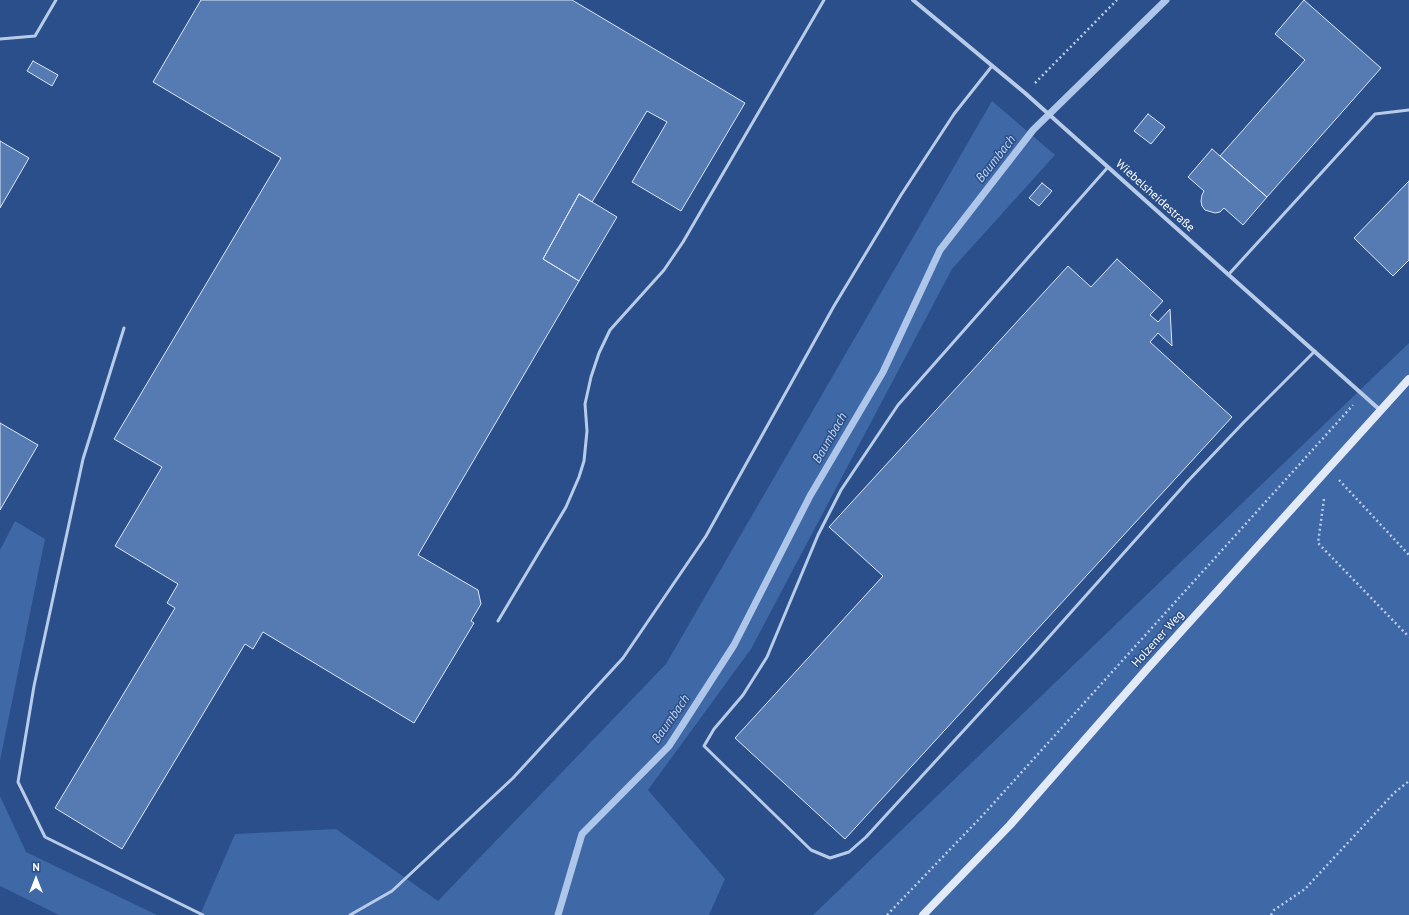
<!DOCTYPE html>
<html>
<head>
<meta charset="utf-8">
<style>
  body { margin:0 }
  #map { position:relative; width:1409px; height:915px; overflow:hidden; background:#2a4f8a; font-family:"PT Sans",sans-serif }
  canvas { display:block }
  .north { position:absolute; left:16px; top:859px; width:40px; height:40px; -webkit-text-stroke:3px #2a4f8a; paint-order:stroke; rotate:0deg; font-size:11px; font-weight:700; line-height:16px; text-align:center; color:#fff }
  .north::after { content:''; display:block; margin:auto; width:14px; height:18px; background:#fff; clip-path:polygon(50% 0,100% 100%,50% 72%,0 100%) }
</style>
</head>
<body>
<div id="map">
<canvas width="1409" height="915"></canvas>
<div class="north">N</div>
</div>
<script>
const ctx = document.querySelector('canvas').getContext('2d');
ctx.lineJoin = 'round';
function fillPath(path, color) { ctx.fillStyle = color; ctx.fill(path, 'evenodd'); }
const poly = rows => new Path2D(rows.map(r => 'M' + r).join(''));
function trace(path, color, width, dash) { ctx.strokeStyle = color; ctx.lineWidth = width; ctx.lineCap = dash ? 'butt' : 'round'; ctx.setLineDash(dash || []); ctx.stroke(path); }
function label(font, color, halo, rows, align = 'center') {
  ctx.font = font + ' "PT Sans",sans-serif'; ctx.lineWidth = 3; ctx.setLineDash([]); ctx.textBaseline = 'middle'; ctx.strokeStyle = halo; ctx.fillStyle = color; for (const [text, x, y, turn = 0] of rows) {
    ctx.save(); ctx.translate(x, y); ctx.rotate((+turn || 0) * Math.PI / 180); ctx.textAlign = isNaN(turn) ? turn : align; if (halo) ctx.strokeText(text, 0, 0); ctx.fillText(text, 0, 0); ctx.restore();
  }
}
fillPath(poly([
  [992,101,1055,155,952,269,751,649,648,790,725,879,709,915,200,915,235,834,336,829,438,901,666,664],
  [1409,343,1409,915,813,915],
  [15,521,45,539,0,761,0,550],
  [0,796,26,852,157,915,59,915,0,886]
]), '#3f68a6');
trace(poly([
  [558,915,582,834,669,746,734,645,810,496,883,372,940,250,1033,130,1166,0]
]), '#adc6e9', 7);
const building = poly([
  [201,0,572,0,745,103,681,211,632,182,667,122,647,111,592,202,579,194,543,259,579,281,418,555,478,590,481,604,471,621,474,623,414,723,263,632,253,649,245,644,122,849,55,808,175,608,167,603,178,584,115,546,162,467,114,439,281,158,153,82,201,0],
  [1304,0,1381,68,1267,197,1220,156,1305,60,1275,34,1304,0],
  [33,61,58,75,52,86,27,71,33,61],
  [1148,114,1165,127,1151,144,1134,131,1148,114],
  [0,141,29,158,0,208,0,141],
  [1212,149,1267,197,1243,225,1224,208,1220,212,1215,213,1205,210,1202,206,1201,201,1202,195,1204,191,1188,177,1212,149],
  [1409,181,1409,260,1393,276,1354,238,1409,181],
  [1042,183,1052,191,1039,206,1029,198,1042,183],
  [579,194,617,217,579,281,543,259,579,194],
  [1117,259,1163,301,1150,315,1158,322,1170,309,1172,346,1158,333,1150,342,1232,417,845,839,735,738,883,576,829,527,1068,266,1091,287,1117,259],
  [0,423,38,445,0,510,0,423]
]);
fillPath(building, '#567bb2');
trace(building, '#dce7f7', 1);
trace(poly([
  [1035,83,1117,0],
  [1339,480,1409,555],
  [1324,499,1318,543,1409,637],
  [887,915,983,815,1353,405],
  [1271,915,1274,910,1305,889,1394,793,1409,781]
]), '#b8cce9', 2.5, [2, 3]);
trace(poly([
  [0,39,35,36,56,0],
  [1108,167,898,405,841,490,818,535,767,657,743,695,714,729,704,746,811,850,830,858,849,852,866,837,1032,656,1187,482,1244,422,1315,351],
  [1229,274,1375,114,1409,110],
  [124,328,83,459,34,686,18,782,45,837,203,915],
  [498,621,566,507,579,477,584,461,587,431,585,404,591,377,599,353,610,330,664,270,683,242,824,0],
  [350,915,392,891,513,778,623,658,706,536,834,306,901,195,954,114,992,66]
]), '#b8cce9', 3);
trace(poly([
  [913,0,1025,93,1380,410]
]), '#b8cce9', 4);
trace(poly([
  [923,915,1010,825,1147,669,1409,379]
]), '#e2eaf8', 8);
label('12px', '#fff', '#2a4f8a', [
  ["Wiebelsheidestraße",1155,196,42],
  ["Holzener Weg",1158,639,-48]
]);
label('italic 13px', '#c4d6f0', '#2a4f8a', [
  ["Baumbach",996,159,-52],
  ["Baumbach",830,438,-60],
  ["Baumbach",671,719,-55]
]);
</script>
</body>
</html>
